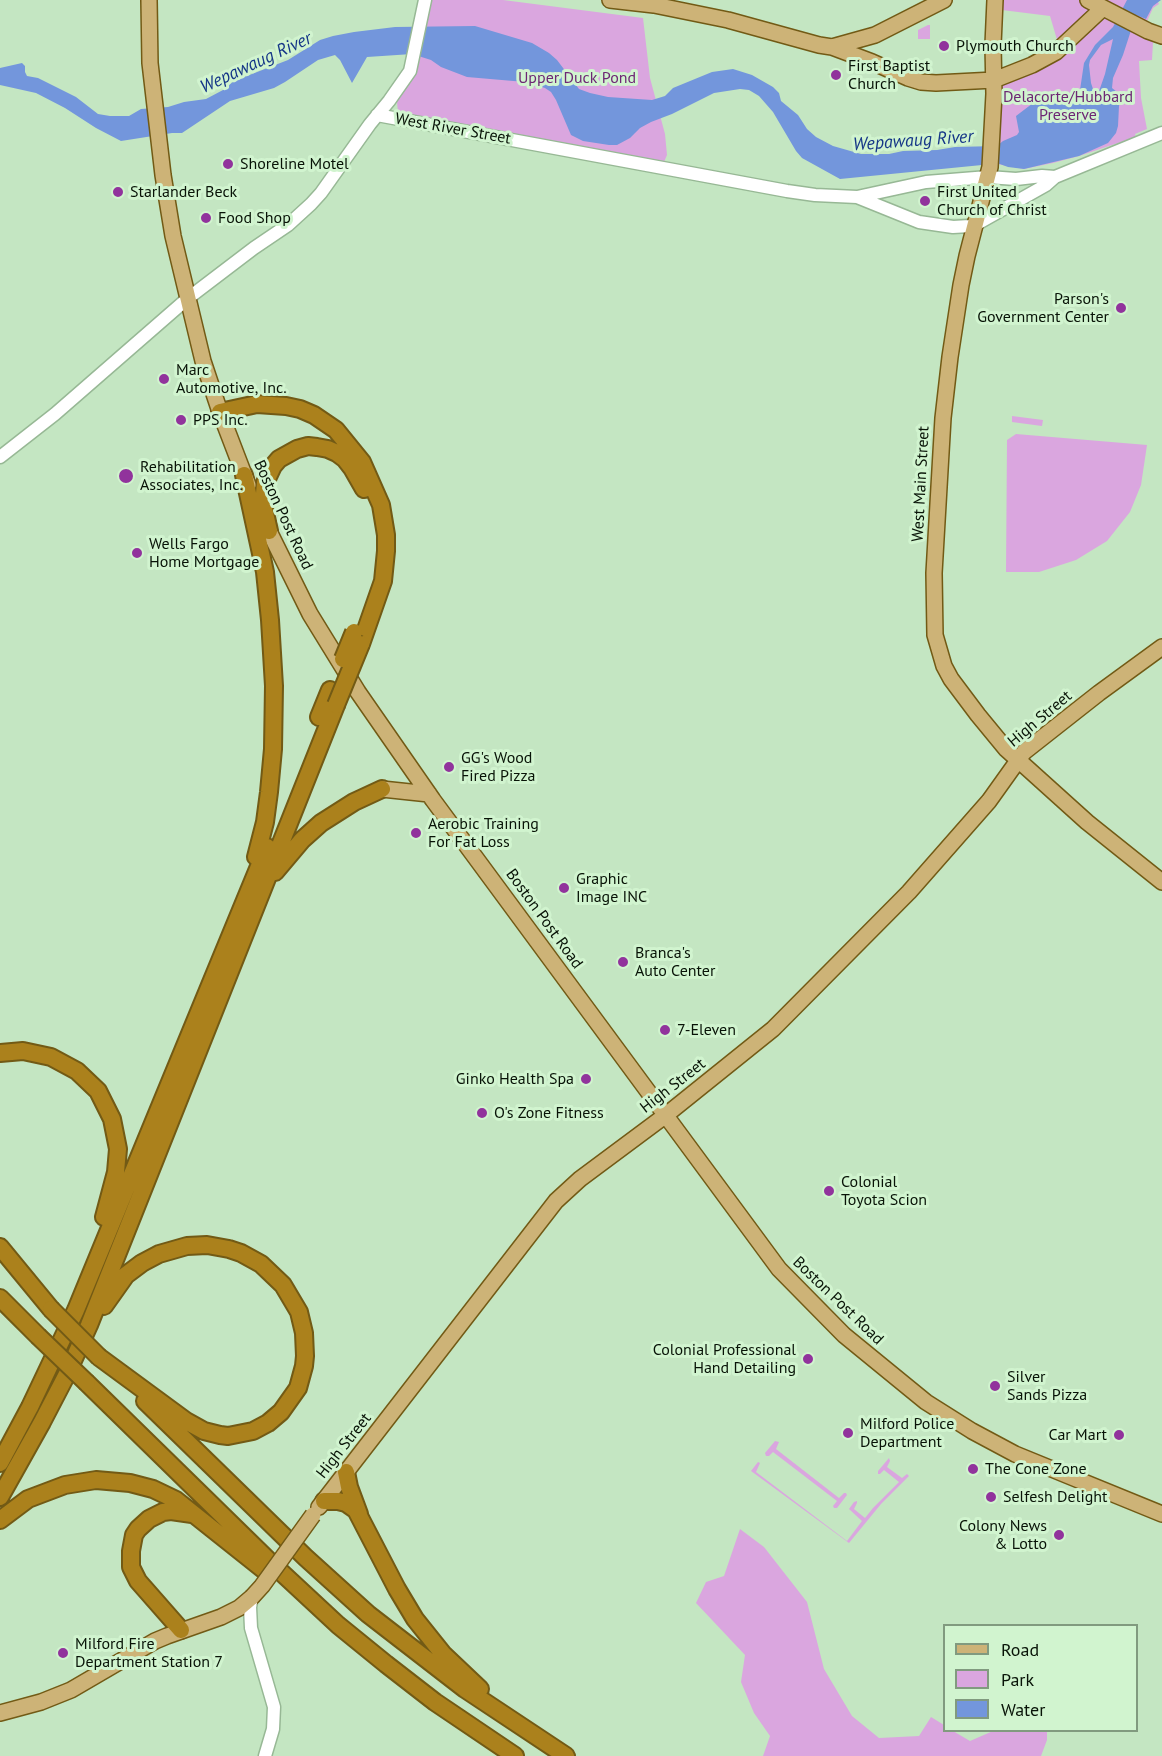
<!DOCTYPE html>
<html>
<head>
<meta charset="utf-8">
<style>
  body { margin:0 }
  #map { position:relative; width:1162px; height:1756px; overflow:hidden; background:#c4e6c2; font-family:"PT Sans",sans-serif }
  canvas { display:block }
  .legend { position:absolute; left:943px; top:1624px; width:195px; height:108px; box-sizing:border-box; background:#d1f4cf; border:2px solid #819a7f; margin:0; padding:8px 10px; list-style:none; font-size:18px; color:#081307 }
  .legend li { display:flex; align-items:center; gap:12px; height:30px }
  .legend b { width:30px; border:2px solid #819a7f }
</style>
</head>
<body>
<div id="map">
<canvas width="1162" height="1756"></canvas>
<ul class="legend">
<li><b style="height:8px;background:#cdb377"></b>Road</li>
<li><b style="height:16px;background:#daa6df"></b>Park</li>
<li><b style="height:16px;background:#7396dc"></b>Water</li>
</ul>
</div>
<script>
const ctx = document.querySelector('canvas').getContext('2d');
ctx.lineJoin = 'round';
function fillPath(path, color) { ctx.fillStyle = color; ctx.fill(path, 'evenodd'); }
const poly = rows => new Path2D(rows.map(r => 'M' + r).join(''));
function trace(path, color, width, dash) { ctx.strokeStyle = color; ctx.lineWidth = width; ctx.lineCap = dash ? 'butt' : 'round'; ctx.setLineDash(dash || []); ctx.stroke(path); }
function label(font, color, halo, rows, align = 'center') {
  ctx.font = font + ' "PT Sans",sans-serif'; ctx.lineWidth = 6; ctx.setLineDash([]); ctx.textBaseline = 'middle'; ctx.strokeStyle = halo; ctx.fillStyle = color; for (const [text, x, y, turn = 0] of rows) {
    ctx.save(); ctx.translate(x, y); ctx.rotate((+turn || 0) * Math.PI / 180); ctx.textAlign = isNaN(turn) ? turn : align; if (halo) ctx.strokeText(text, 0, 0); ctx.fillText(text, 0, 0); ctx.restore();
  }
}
fillPath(poly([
  [431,0,503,0,643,18,650,78,665,134,667,155,664,162,401,115,398,112,397,102,416,72],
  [1003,0,1157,0,1159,4,1153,8,1143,30,1142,36,1153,42,1152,60,1139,61,1141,98,1147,129,1135,134,1136,137,1079,156,1053,163,1024,169,997,164,999,91,1005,82,1058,43,1050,16,1002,10],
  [928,25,930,25,930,39,918,39,918,30],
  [1012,416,1043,420,1042,426,1012,422],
  [1016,434,1147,445,1141,485,1130,512,1107,541,1076,560,1039,572,1006,572,1007,440],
  [775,1441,779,1442,776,1449,839,1498,844,1493,846,1493,847,1495,837,1508,834,1508,833,1506,837,1501,773,1452,769,1456,766,1456,765,1453],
  [889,1458,890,1461,887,1467,902,1478,907,1474,909,1476,881,1504,849,1543,751,1471,758,1462,760,1463,756,1472,847,1541,862,1521,849,1509,854,1502,857,1501,857,1503,854,1509,865,1518,873,1508,899,1482,884,1470,880,1474,878,1474,878,1471],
  [740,1529,764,1547,807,1602,824,1669,852,1716,879,1738,919,1736,931,1717,944,1725,944,1730,953,1731,970,1741,993,1731,1047,1731,1047,1740,1041,1756,763,1756,770,1736,754,1713,741,1682,745,1655,696,1603,706,1582,724,1576]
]), '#daa6df');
fillPath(poly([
  [1127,0,1161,0,1153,6,1146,19,1136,15,1123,55,1113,78,1112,88,1122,96,1119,106,1118,126,1116,133,1108,143,1079,156,1024,169,1008,167,997,163,982,162,982,165,840,179,802,158,796,151,773,112,759,96,749,90,740,89,714,93,672,114,651,122,640,128,630,138,617,145,609,145,583,141,571,135,556,100,551,92,545,88,525,82,467,77,441,67,431,60,412,54,367,57,352,83,340,60,335,55,318,60,285,82,274,88,230,101,182,133,172,133,121,141,96,128,65,108,36,93,0,85,0,68,22,63,25,66,25,72,27,76,38,78,76,97,98,114,110,116,129,116,141,109,168,107,184,102,206,99,223,90,234,81,288,60,320,40,333,36,354,32,395,27,475,26,532,43,549,53,557,60,579,89,590,93,608,97,652,100,665,96,673,88,712,72,733,69,752,75,773,87,779,93,781,101,798,115,807,129,816,137,833,146,861,154,889,154,903,151,937,150,955,147,997,146,1003,141,1017,135,1019,132,1016,116,1041,97,1056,93,1075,102,1080,90,1084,63,1095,45,1113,27],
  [1113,39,1105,74,1097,97,1096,98,1091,83,1089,65,1090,60,1101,45]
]), '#7396dc');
const minor = poly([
  [377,115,787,191,815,195,857,197,926,182,988,177,1016,179,1042,176,1055,177,1162,133],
  [857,197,919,222,953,227,970,226,975,225,1046,185,1055,177],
  [0,457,55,414,187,299,254,248,288,225,311,204,321,193,370,124,389,101,410,71,425,0],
  [252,1597,250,1607,251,1628,274,1707,273,1729,265,1756]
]);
const major = poly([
  [149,0,150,63,163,175,173,236,203,361,220,412,248,485],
  [610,0,654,5,728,20,819,45,832,47,872,62,908,78,921,82,936,83,994,80,1032,65,1056,52,1103,8],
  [995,0,993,45,994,94,990,167,967,256,961,285,950,357,943,418,934,573,935,635,944,666,951,679,978,715,1006,749,1087,822,1162,882],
  [1088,0,1148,31,1162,36],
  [832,47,875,35,944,0],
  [264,521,310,614,358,692,433,800,779,1269,844,1335,926,1402,972,1431,1015,1454,1162,1514],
  [382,789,429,794],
  [319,1507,556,1201,580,1179,666,1115,773,1029,909,892,989,801,1024,752,1099,693,1162,647],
  [0,1713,41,1702,71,1690,155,1641,167,1636,221,1617,239,1608,252,1597]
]);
const highway = poly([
  [220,412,257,404,286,406,300,409,314,415,336,430,362,462,381,505,386,535,386,551,383,581,361,644],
  [244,475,265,572,270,620,274,686,273,749,269,792,265,822,256,857],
  [269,531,263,504,265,483,273,466,279,459,297,449,308,446,317,447,328,449,337,453,345,459,352,468,364,489],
  [319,717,330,690],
  [275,872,302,840,321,823,354,802,382,789],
  [0,1053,23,1051,51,1057,77,1071,98,1091,112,1119,118,1149,116,1172,104,1217],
  [0,1247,51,1309],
  [0,1298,38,1336],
  [99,1357,186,1421,204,1431,220,1435,228,1436,253,1431,268,1423,281,1412,298,1388,304,1366,305,1356,304,1333,299,1312,283,1285,261,1264,241,1253,229,1249,207,1245,187,1246,159,1254,142,1263,126,1275,104,1306],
  [87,1383,268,1560,338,1625,386,1664,435,1702,515,1756],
  [145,1401,305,1557,368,1614,465,1689,566,1756],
  [0,1463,30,1407,76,1310,267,847],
  [346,1472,349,1487,359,1514],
  [0,1497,42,1422,67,1374,89,1325,336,705],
  [324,1501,338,1501,346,1503,356,1510,397,1589,415,1619,443,1654,480,1689],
  [0,1520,28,1499,65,1485,96,1480,130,1483,153,1489,176,1500,264,1570],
  [181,1630,138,1581,131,1567,131,1551,134,1535,138,1529,149,1519,163,1512,171,1511,192,1514]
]);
trace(minor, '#97b895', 15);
trace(major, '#725a15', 18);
trace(highway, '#725a15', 20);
trace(minor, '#fff', 12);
trace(major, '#cdb377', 15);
trace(highway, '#ab811c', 16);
const majorBridge = poly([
  [252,1597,262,1586,313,1515]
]);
const highwayBridge = poly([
  [343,659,354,632],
  [336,705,361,644],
  [51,1309,99,1357],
  [38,1336,87,1383]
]);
trace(majorBridge, '#725a15', 18, []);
trace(highwayBridge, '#725a15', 20, []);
trace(majorBridge, '#cdb377', 15);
trace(highwayBridge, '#ab811c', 16);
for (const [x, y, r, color] of [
  [944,46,6,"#91339c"],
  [836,75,6,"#91339c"],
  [228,164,6,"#91339c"],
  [118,192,6,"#91339c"],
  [925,201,6,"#91339c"],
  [206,218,6,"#91339c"],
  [1121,308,6,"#91339c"],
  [164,379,6,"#91339c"],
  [181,420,6,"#91339c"],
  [126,476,8,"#91339c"],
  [137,553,6,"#91339c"],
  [449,767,6,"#91339c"],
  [416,833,6,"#91339c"],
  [564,888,6,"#91339c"],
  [623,962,6,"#91339c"],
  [665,1030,6,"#91339c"],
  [586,1079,6,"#91339c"],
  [482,1113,6,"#91339c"],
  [829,1191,6,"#91339c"],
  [808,1359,6,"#91339c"],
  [995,1386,6,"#91339c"],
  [848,1433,6,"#91339c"],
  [1119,1435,6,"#91339c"],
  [973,1469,6,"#91339c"],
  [991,1497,6,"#91339c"],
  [1059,1535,6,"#91339c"],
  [63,1653,6,"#91339c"]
]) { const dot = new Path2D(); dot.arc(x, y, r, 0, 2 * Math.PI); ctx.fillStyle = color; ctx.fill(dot); trace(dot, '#d1f4cf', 2); }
label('16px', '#081307', '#d1f4cf', [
  ["Plymouth Church",956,46],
  ["First Baptist",848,66],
  ["Church",848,84],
  ["Shoreline Motel",240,164],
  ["Starlander Beck",130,192],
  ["First United",937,192],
  ["Church of Christ",937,210],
  ["Food Shop",218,218],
  ["Parson's",1109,299,"right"],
  ["Government Center",1109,317,"right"],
  ["Marc",176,370],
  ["Automotive, Inc.",176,388],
  ["PPS Inc.",193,420],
  ["Rehabilitation",140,467],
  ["Associates, Inc.",140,485],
  ["Wells Fargo",149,544],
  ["Home Mortgage",149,562],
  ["GG's Wood",461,758],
  ["Fired Pizza",461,776],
  ["Aerobic Training",428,824],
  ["For Fat Loss",428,842],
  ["Graphic",576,879],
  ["Image INC",576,897],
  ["Branca's",635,953],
  ["Auto Center",635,971],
  ["7-Eleven",677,1030],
  ["Ginko Health Spa",574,1079,"right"],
  ["O's Zone Fitness",494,1113],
  ["Colonial",841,1182],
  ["Toyota Scion",841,1200],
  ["Colonial Professional",796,1350,"right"],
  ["Hand Detailing",796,1368,"right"],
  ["Silver",1007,1377],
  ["Sands Pizza",1007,1395],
  ["Milford Police",860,1424],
  ["Department",860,1442],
  ["Car Mart",1107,1435,"right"],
  ["The Cone Zone",985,1469],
  ["Selfesh Delight",1003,1497],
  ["Colony News",1047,1526,"right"],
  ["& Lotto",1047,1544,"right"],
  ["Milford Fire",75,1644],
  ["Department Station 7",75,1662]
], 'left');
label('16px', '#6d2774', '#d1f4cf', [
  ["Upper Duck Pond",577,78],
  ["Delacorte/Hubbard",1068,97],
  ["Preserve",1068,115]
]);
label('16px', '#081307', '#d1f4cf', [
  ["West River Street",453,129,10],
  ["West Main Street",921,484,-87],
  ["Boston Post Road",283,515,65],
  ["High Street",1040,719,-40],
  ["Boston Post Road",544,919,54],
  ["High Street",673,1086,-38],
  ["Boston Post Road",838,1301,44],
  ["High Street",344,1446,-52]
]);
label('italic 18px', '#153687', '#d1f4cf', [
  ["Wepawaug River",256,63,-25],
  ["Wepawaug River",913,141,-4]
]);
</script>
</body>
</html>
